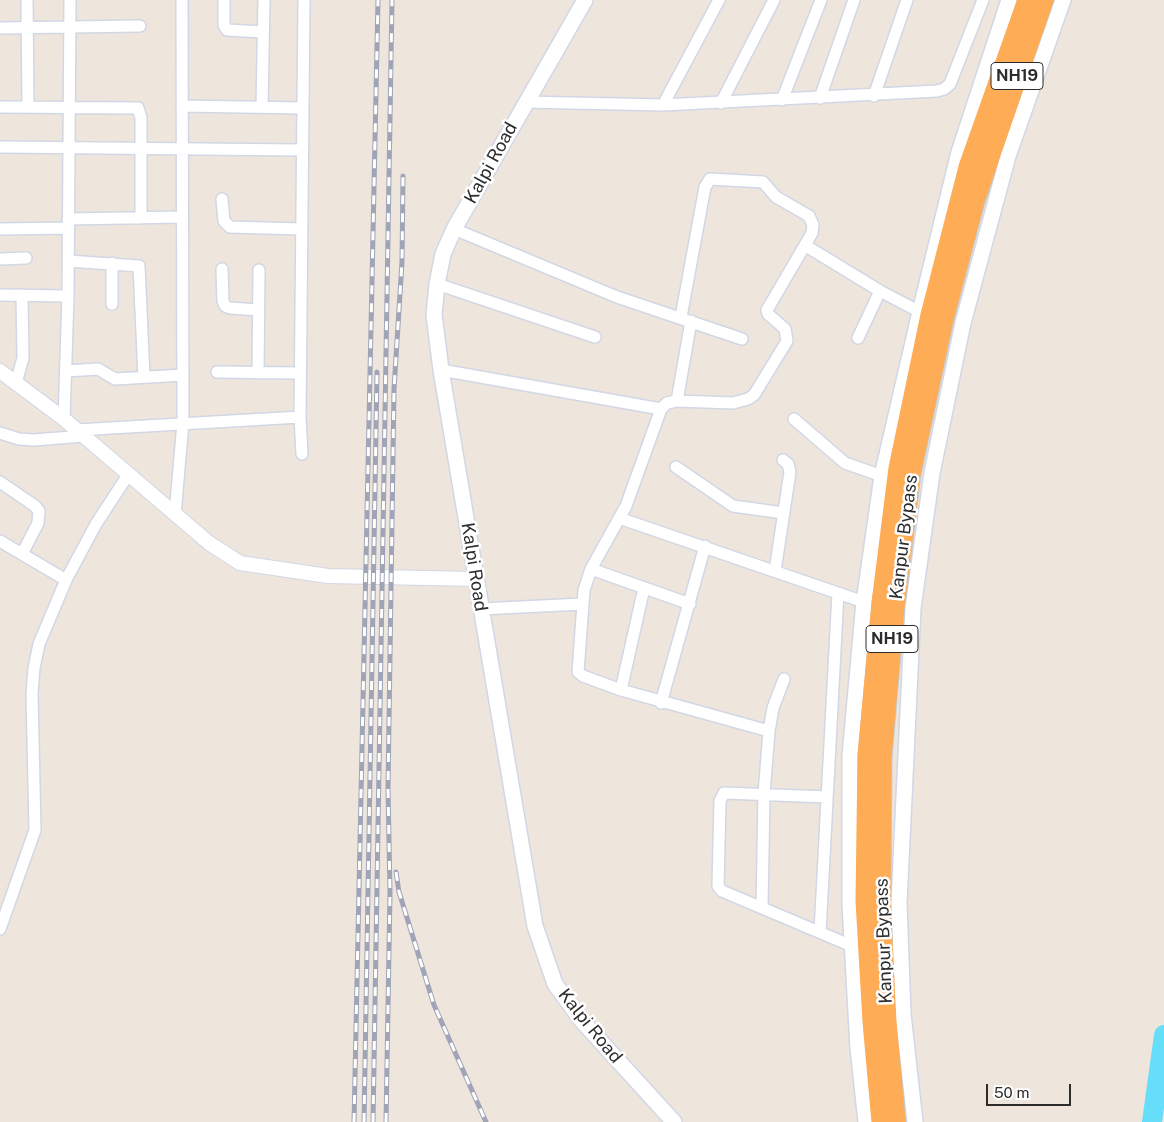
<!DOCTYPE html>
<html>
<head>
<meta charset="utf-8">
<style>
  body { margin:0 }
  #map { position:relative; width:1164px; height:1122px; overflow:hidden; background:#eee5dd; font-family:"Public Sans",sans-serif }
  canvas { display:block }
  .scale { position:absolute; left:986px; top:1084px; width:85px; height:22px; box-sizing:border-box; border:2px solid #2c2c2c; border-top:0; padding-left:6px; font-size:15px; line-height:18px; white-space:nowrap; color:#2c2c2c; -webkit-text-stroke:4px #fff; paint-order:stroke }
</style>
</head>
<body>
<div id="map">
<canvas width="1164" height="1122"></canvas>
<div class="scale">50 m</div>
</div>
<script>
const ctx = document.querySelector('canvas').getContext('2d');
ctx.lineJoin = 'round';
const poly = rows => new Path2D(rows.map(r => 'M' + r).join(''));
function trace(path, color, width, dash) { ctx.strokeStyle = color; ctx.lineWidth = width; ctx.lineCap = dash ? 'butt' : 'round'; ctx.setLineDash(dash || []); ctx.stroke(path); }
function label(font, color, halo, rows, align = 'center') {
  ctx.font = font + ' "Public Sans",sans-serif'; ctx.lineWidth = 5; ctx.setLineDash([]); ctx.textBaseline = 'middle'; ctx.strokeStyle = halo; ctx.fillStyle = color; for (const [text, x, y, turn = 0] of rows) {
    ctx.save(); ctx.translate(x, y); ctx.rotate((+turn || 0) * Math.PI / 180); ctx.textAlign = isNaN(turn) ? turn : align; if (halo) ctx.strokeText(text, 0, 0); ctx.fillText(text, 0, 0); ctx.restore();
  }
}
trace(poly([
  [1152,1122,1164,1035]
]), '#67def9', 20);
const minor = poly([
  [27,0,28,107],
  [224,0,224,25,227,30,263,32],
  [0,28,140,26],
  [874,96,907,0],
  [820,98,854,0],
  [782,100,821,0],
  [525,102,663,105,937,91,944,89,950,84,983,0],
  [721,103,774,0],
  [663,105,719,0],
  [182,106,302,108],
  [0,107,138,108,141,118,141,218],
  [262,107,264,0],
  [0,147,301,150],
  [222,199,224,221,230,227,301,229],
  [68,219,182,217],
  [0,229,68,228],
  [454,229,617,297,742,339],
  [806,246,880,291,920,312],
  [0,259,26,258],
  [68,261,139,266,144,377],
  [222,269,223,301,225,306,230,308,258,310],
  [437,284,595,337],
  [0,295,68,296],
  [112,304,112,263],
  [681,317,705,187,710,179,763,182,776,197,809,216,813,225,812,233,767,310,768,314,785,329,787,341,754,395,748,399,733,403,677,401,667,403,661,409,626,506,591,569,584,590,578,672,583,676,621,690,769,731],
  [858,338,880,291],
  [441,370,661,409],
  [66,371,98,369,115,379,183,375],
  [217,372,299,373],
  [258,373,259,270],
  [16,383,23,358,22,295],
  [677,401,691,321],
  [300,417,302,454],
  [64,419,68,296,70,0],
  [794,419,845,463,882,476],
  [77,430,300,417,304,0],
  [0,433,19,439,34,440,84,436],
  [676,467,733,506,784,513],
  [0,482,35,506,39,511,38,523,22,554],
  [175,514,183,423,182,0],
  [619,518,864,602],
  [0,541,66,580],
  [591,569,690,604],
  [775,571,790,472,788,464,783,460],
  [481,609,582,604],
  [621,690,644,588],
  [661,703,705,546],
  [827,797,724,793,720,801,718,886,722,891,852,946],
  [762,908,764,794,769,731,773,708,784,679],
  [0,929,35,830,32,694,34,668,39,644,66,580,96,524,128,475],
  [820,932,838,593]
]);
const tertiary = poly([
  [0,371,64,419,209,543,240,563,328,576,476,579]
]);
const secondary = poly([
  [585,0,454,229,443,254,437,284,434,315,441,370,535,926,555,984,582,1021,674,1122],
  [866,1122,858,1048,850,904,850,756,864,602,882,476,920,312,959,152,1009,0],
  [915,1122,903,1014,899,903,913,608,932,473,963,323,1008,156,1063,0]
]);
const trunk = poly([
  [881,1122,872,1022,865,901,867,755,881,603,898,468,930,315,968,167,1027,0],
  [896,1122,887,1022,881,902,882,757,895,606,911,474,944,319,975,201,1044,0]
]);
trace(minor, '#d2d7e5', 14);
trace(tertiary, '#d2d7e5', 16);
trace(secondary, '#d2d7e5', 18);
trace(trunk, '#c8c8c8', 21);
trace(minor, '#fff', 11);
trace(tertiary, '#fff', 14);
trace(secondary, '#fff', 15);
trace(trunk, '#feac56', 19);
const rail = poly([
  [396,872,399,892,434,1005,486,1122],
  [354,1122,378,0],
  [364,1122,377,372],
  [373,1122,392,0],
  [386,1122,390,893,388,788,394,389,402,262,403,176]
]);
trace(rail, '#9fa4b7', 5);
trace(rail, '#fff', 3, [9]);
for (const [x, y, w] of [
  [1017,76,52],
  [892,639,52]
]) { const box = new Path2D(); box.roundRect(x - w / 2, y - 13.5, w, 27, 4); ctx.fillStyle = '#fff'; ctx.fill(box); trace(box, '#2c2c2c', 1); }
label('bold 16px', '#2c2c2c', null, [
  ["NH19",1017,76],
  ["NH19",892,639]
]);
label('18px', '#2c2c2c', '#fff', [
  ["Kalpi Road",491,163,-61],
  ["Kanpur Bypass",904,537,-83],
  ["Kalpi Road",474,567,81],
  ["Kanpur Bypass",884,941,-92],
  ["Kalpi Road",590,1026,51]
]);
</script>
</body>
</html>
